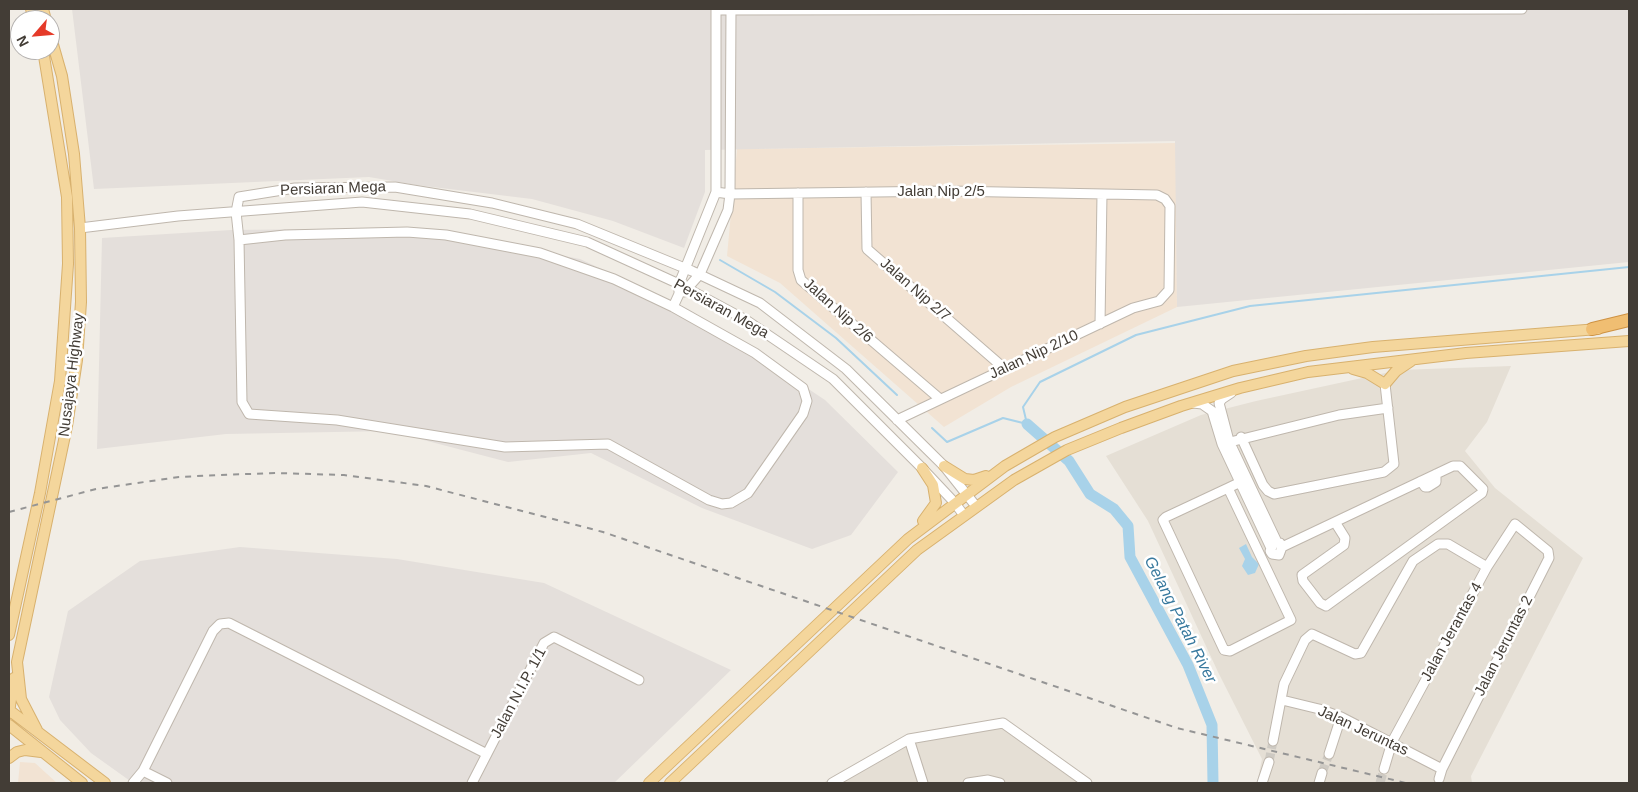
<!DOCTYPE html>
<html>
<head>
<meta charset="utf-8">
<style>
  body { margin:0 }
  #map { position:relative; width:1638px; height:792px; overflow:hidden; background:#f1ede6; font-family:Helvetica,sans-serif }
  canvas { display:block }
  .frame { position:absolute; inset:0; border:10px solid #433d36; pointer-events:none }
  .north { position:absolute; left:10px; top:10px; width:50px; height:50px; box-sizing:border-box; background:#fff; border:1px solid #b4b1af; border-radius:50%; rotate:243deg; font-size:14px; font-weight:700; line-height:20px; text-align:center; color:#433d36 }
  .north::after { content:''; display:block; margin:auto; width:18px; height:22px; background:#e53a29; clip-path:polygon(50% 0,100% 100%,50% 72%,0 100%) }
</style>
</head>
<body>
<div id="map">
<canvas width="1638" height="792"></canvas>
<div class="frame"></div>
<div class="north">N</div>
</div>
<script>
const ctx = document.querySelector('canvas').getContext('2d');
ctx.lineJoin = 'round';
function fillPath(path, color) { ctx.fillStyle = color; ctx.fill(path, 'evenodd'); }
const poly = rows => new Path2D(rows.map(r => 'M' + r).join(''));
function trace(path, color, width, dash) { ctx.strokeStyle = color; ctx.lineWidth = width; ctx.lineCap = dash ? 'butt' : 'round'; ctx.setLineDash(dash || []); ctx.stroke(path); }
function label(font, color, halo, rows, align = 'center') {
  ctx.font = font + ' Helvetica,sans-serif'; ctx.lineWidth = 5; ctx.setLineDash([]); ctx.textBaseline = 'middle'; ctx.strokeStyle = halo; ctx.fillStyle = color; for (const [text, x, y, turn = 0] of rows) {
    ctx.save(); ctx.translate(x, y); ctx.rotate((+turn || 0) * Math.PI / 180); ctx.textAlign = isNaN(turn) ? turn : align; if (halo) ctx.strokeText(text, 0, 0); ctx.fillText(text, 0, 0); ctx.restore();
  }
}
fillPath(poly([
  [1511,366,1487,422,1465,451,1495,488,1583,558,1471,776,1472,783,1257,783,1262,759,1218,672,1148,521,1106,456,1201,415,1256,401,1399,370],
  [1003,718,1094,783,823,783,908,734]
]), '#e5dfd5');
fillPath(poly([
  [1176,143,1177,307,1011,387,944,427,780,283,727,256,737,149],
  [20,762,35,763,57,783,18,783]
]), '#f2e3d3');
fillPath(poly([
  [72,9,1629,9,1629,262,1177,307,1175,141,705,150,705,192,684,248,613,221,532,199,416,185,369,177,94,189],
  [416,228,580,259,690,310,825,400,898,472,851,535,812,549,702,508,591,453,508,462,389,431,226,434,97,449,102,238,231,230],
  [240,547,397,559,544,583,731,670,614,783,133,783,91,753,60,720,49,697,68,611,140,561]
]), '#e4dfdb');
fillPath(poly([
  [1246,544,1252,557,1259,564,1255,573,1248,575,1242,566,1245,559,1239,548]
]), '#a8d2e9');
trace(poly([
  [720,260,775,292,836,338,897,395],
  [932,428,947,442,1003,418,1027,424,1023,407,1040,382,1136,335,1250,306,1629,267]
]), '#a8d2e9', 2);
trace(poly([
  [1027,424,1069,461,1090,494,1114,509,1128,526,1130,557,1188,665,1212,725,1213,783]
]), '#a8d2e9', 11);
trace(poly([
  [1269,762,1273,741],
  [1322,773,1329,754],
  [1380,783,1384,769]
]), '#cecac3', 9, [9, 4.5]);
const minor = poly([
  [716,10,1522,9],
  [716,192,730,194,949,191,1157,195,1165,199,1170,206,1169,290,1159,301,1133,308,897,420],
  [866,192,867,249,1005,369],
  [798,193,798,270,801,280,940,399],
  [80,228,178,216,362,202,470,214,587,242,679,284,746,320,833,379,922,468,954,502,963,514],
  [239,240,285,235,407,232,446,235,540,253,614,279,673,307,755,353,803,388,807,401,803,414,748,493,731,503,722,504,709,500,608,444,505,447,337,420,249,414,242,402,239,240,236,212,239,197,295,188,395,187,492,203,577,224,692,271,760,303,846,369,944,466,975,505],
  [684,292,700,274,728,210,730,194,731,9],
  [673,307,679,294,679,284,716,192,716,9],
  [1100,324,1102,194],
  [1231,393,1222,399,1219,403,1229,441,1277,542],
  [1193,403,1202,404,1212,411,1222,444,1270,546],
  [1241,437,1263,485,1268,491,1274,494,1384,472,1394,464,1385,384],
  [1222,444,1339,415,1388,408],
  [1421,481,1425,487,1428,487,1436,482,1436,474],
  [1228,488,1291,620,1230,651,1224,650,1163,520,1166,517,1228,488,1247,479],
  [1282,547,1280,543,1274,543,1270,551,1272,554,1279,555,1282,547,1453,466,1460,466,1483,489,1482,493,1326,606,1320,603,1303,581,1302,575,1344,545,1345,538,1335,522],
  [1282,700,1319,709,1341,717,1442,769],
  [909,739,923,783],
  [1273,741,1284,684,1305,640,1312,634,1355,654,1361,653,1413,561,1438,544,1448,544,1487,567],
  [1329,754,1341,717],
  [1384,769,1392,742,1487,567,1515,524,1548,551,1549,558,1442,769,1439,779],
  [143,771,167,783],
  [133,783,143,771,213,631,220,624,229,623,487,754],
  [472,783,544,643,554,637,639,680],
  [832,783,909,739,1003,723,1087,783],
  [968,783,988,780,1000,783],
  [1262,783,1269,762],
  [1319,783,1322,773]
]);
const major = poly([
  [31,9,34,20],
  [43,9,46,20],
  [1353,369,1367,373,1385,384,1396,371,1411,361],
  [944,466,965,479,974,480,986,476],
  [922,468,933,485,936,503,923,521],
  [9,635,40,493,60,381,68,264,67,197,43,50],
  [9,710,105,783],
  [9,713,14,678],
  [9,725,82,783],
  [37,730,21,699,17,662,67,426,77,360,81,302,80,228,74,154,62,76,50,34],
  [9,758,17,752,25,750,41,752],
  [649,783,908,539,1005,466,1055,437,1125,407,1233,371,1306,356,1373,347,1598,329],
  [670,783,917,550,1014,480,1067,450,1121,428,1181,406,1240,388,1308,372,1466,353,1629,341]
]);
const highway = poly([
  [1592,329,1629,320]
]);
trace(minor, '#bfb7ad', 11);
trace(major, '#d8b16e', 12);
trace(highway, '#ce9243', 14);
trace(minor, '#fff', 9);
trace(major, '#f4d69c', 10);
trace(highway, '#f0be72', 12);
trace(poly([
  [9,512,96,489,179,477,220,475,276,473,344,475,426,486,603,532,1177,728,1406,783]
]), '#959595', 2, [6, 6]);
label('15px', '#433d36', '#fff', [
  ["Persiaran Mega",333,189,-2],
  ["Jalan Nip 2/5",941,192],
  ["Jalan Nip 2/7",915,290,41],
  ["Persiaran Mega",721,309,29],
  ["Jalan Nip 2/6",838,311,42],
  ["Jalan Nip 2/10",1034,355,-25],
  ["Nusajaya Highway",72,375,-83],
  ["Jalan Jerantas 4",1452,632,-61],
  ["Jalan Jeruntas 2",1504,646,-63],
  ["Jalan N.I.P. 1/1",519,693,-62],
  ["Jalan Jeruntas",1363,731,25]
]);
label('italic 16px', '#38799e', '#fff', [
  ["Gelang Patah River",1180,620,63]
]);
</script>
</body>
</html>
